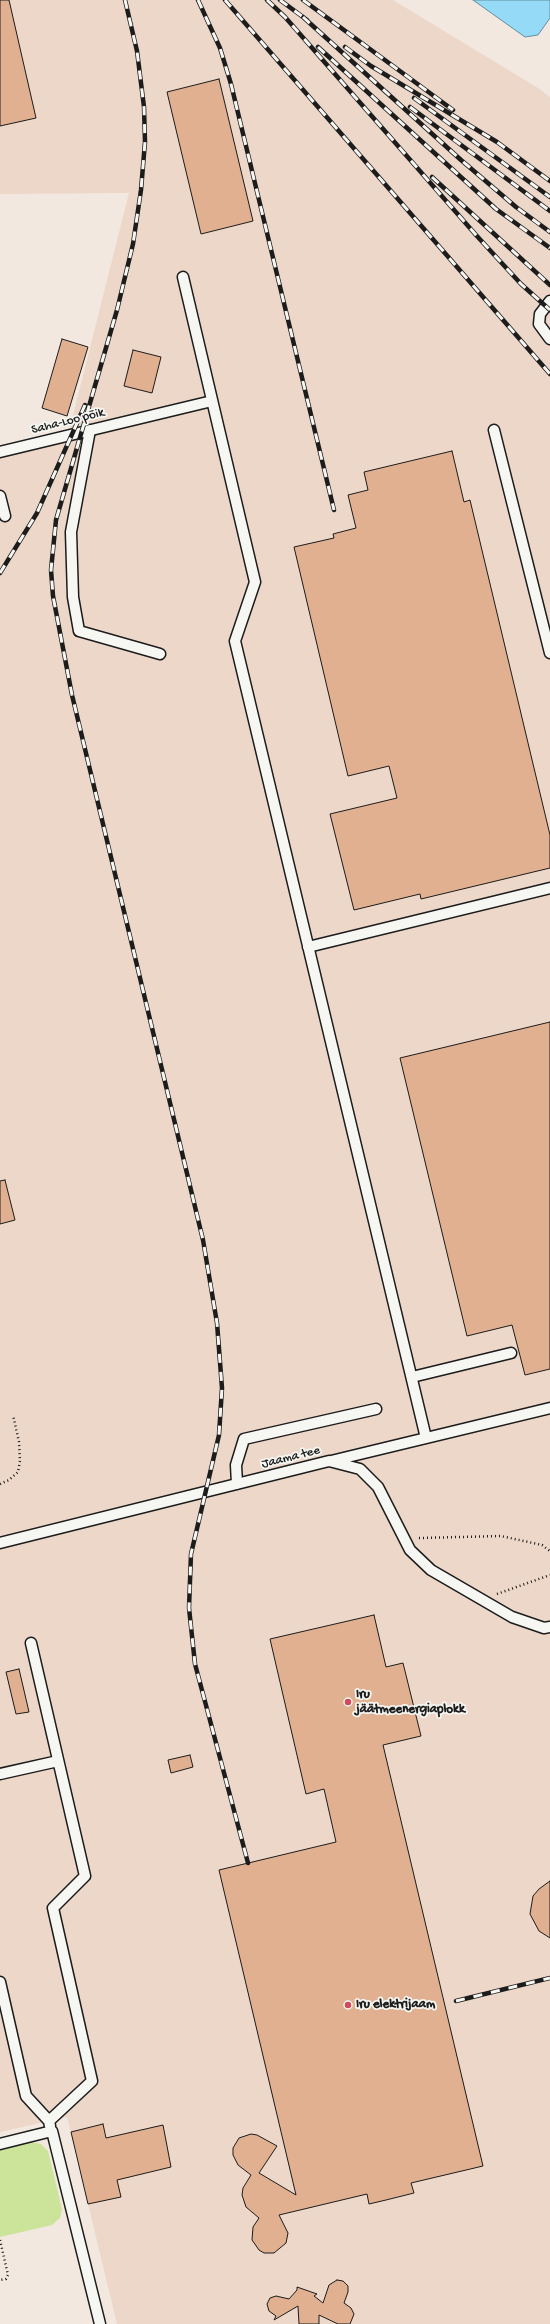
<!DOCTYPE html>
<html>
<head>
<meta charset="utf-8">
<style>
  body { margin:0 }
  canvas { display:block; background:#f2e8df }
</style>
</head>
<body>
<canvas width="550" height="2324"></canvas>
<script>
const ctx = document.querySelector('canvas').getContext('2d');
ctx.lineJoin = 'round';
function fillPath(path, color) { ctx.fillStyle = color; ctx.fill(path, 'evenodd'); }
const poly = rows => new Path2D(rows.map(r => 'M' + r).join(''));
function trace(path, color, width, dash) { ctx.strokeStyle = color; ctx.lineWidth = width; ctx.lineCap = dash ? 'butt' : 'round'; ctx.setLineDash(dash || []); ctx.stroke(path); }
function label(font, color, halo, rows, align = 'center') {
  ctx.font = font + ' "Gochi Hand",sans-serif'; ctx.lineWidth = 3.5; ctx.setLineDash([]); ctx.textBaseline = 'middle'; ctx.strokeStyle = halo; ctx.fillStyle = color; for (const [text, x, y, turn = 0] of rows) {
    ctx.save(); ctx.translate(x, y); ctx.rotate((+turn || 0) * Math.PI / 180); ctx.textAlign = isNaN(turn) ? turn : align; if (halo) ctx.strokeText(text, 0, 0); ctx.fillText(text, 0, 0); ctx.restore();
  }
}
fillPath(poly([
  [0,0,393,0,538,88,550,97,550,2324,117,2324,67,2117,0,2132,0,450,69,431,129,193,0,194]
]), '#edd7c8');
fillPath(poly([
  [31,2142,41,2144,48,2151,62,2209,60,2218,52,2225,0,2237,0,2150]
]), '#cbe49a');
const water = poly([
  [473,0,550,0,550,18,538,35,525,37,473,0]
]);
fillPath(water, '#95daf7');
trace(water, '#658e9f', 1);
const building = poly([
  [0,0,9,0,36,118,0,126,0,0],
  [219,79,253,221,201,234,167,92,219,79],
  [62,339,88,347,67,416,42,408,62,339],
  [133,350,161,357,152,393,124,386,133,350],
  [452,451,464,502,470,500,550,835,550,868,421,899,420,894,354,910,330,814,397,798,389,766,348,776,294,547,334,538,333,534,356,528,348,495,368,490,364,472,452,451],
  [550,1022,550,1369,525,1375,512,1325,467,1336,400,1058,550,1022],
  [5,1180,15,1220,0,1224,0,1181,5,1180],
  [374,1615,386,1667,403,1663,421,1736,383,1745,483,2166,411,2183,414,2193,386,2200,369,2204,367,2194,279,2215,288,2233,286,2243,274,2253,264,2253,259,2250,252,2240,253,2227,259,2218,246,2207,242,2195,243,2188,251,2175,238,2165,233,2155,233,2148,239,2138,251,2134,257,2135,277,2146,259,2173,296,2195,219,1870,336,1842,324,1789,306,1794,270,1639,374,1615],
  [19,1669,29,1712,16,1714,6,1672,19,1669],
  [190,1755,193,1767,171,1773,168,1760,190,1755],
  [550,1881,550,1938,539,1931,530,1914,533,1896,539,1889,550,1881],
  [103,2124,106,2138,163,2125,171,2167,117,2180,121,2197,88,2204,71,2132,103,2124],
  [337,2280,343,2281,348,2286,348,2292,344,2303,351,2308,354,2314,350,2324,338,2324,319,2315,319,2324,299,2324,298,2306,274,2320,276,2316,269,2311,267,2304,270,2298,276,2296,289,2299,297,2290,297,2287,317,2294,314,2296,323,2303,329,2285,337,2280]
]);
fillPath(building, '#e0b091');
trace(building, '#1c1c1c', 1);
const lane = poly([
  [183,277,255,582,235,641,426,1438],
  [550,301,540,314,539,324,550,339],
  [90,430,71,532,73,597,79,631,160,654],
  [494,430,550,653],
  [0,452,212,401],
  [0,496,5,516],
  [308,947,550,888],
  [412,1377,511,1353],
  [331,1461,550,1408],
  [237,1484,236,1465,244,1439,376,1409],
  [0,1543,329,1461,360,1469,378,1487,410,1550,431,1570,512,1617,544,1628,550,1627],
  [31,1643,85,1876,53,1908,92,2081,49,2121],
  [0,1774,58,1761],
  [0,1982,26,2096,49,2121,50,2126],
  [0,2144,52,2131,100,2324]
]);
trace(lane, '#1c1c1c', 13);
trace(poly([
  [0,1484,9,1480,18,1472,20,1461,19,1442,13,1415],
  [419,1538,501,1536,542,1545,550,1551],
  [497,1594,550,1575],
  [0,2240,8,2275,6,2279,0,2280]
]), '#1c1c1c', 2.5, [1, 3]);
trace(lane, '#f6f6f2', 10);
const rail = poly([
  [125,0,137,51,144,107,145,142,141,190,133,244,117,310,56,520,51,570,53,596,72,695,203,1240,217,1323,222,1388,219,1435,191,1554,189,1608,195,1664,248,1863],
  [198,0,220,48,231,84,334,510],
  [225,0,550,374],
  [267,0,285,17,476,235,521,284,550,310],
  [280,0,307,20],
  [303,0,453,110],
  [303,17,461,160,516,207,550,232],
  [318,47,496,209,550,248],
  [345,47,371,66,497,142,550,181],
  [414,98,550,197],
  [410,107,550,211],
  [432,177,550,285],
  [0,573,37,513,85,405],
  [456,2001,550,1978]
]);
trace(rail, '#1c1c1c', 4.5);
trace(rail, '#f6f6f2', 3, [9]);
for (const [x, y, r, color] of [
  [348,1702,4,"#d1495b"],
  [348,2005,4,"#d1495b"]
]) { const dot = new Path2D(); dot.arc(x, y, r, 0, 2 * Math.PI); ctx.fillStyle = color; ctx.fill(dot); trace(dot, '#f6f6f2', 1.5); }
label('13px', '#1c1c1c', '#f6f6f2', [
  ["Saha-Loo põik",68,422,-14],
  ["Jaama tee",291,1458,-14]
]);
label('bold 13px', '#1c1c1c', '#f6f6f2', [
  ["Iru",356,1695],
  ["jäätmeenergiaplokk",356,1710],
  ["Iru elektrijaam",356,2005]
], 'left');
</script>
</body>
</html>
